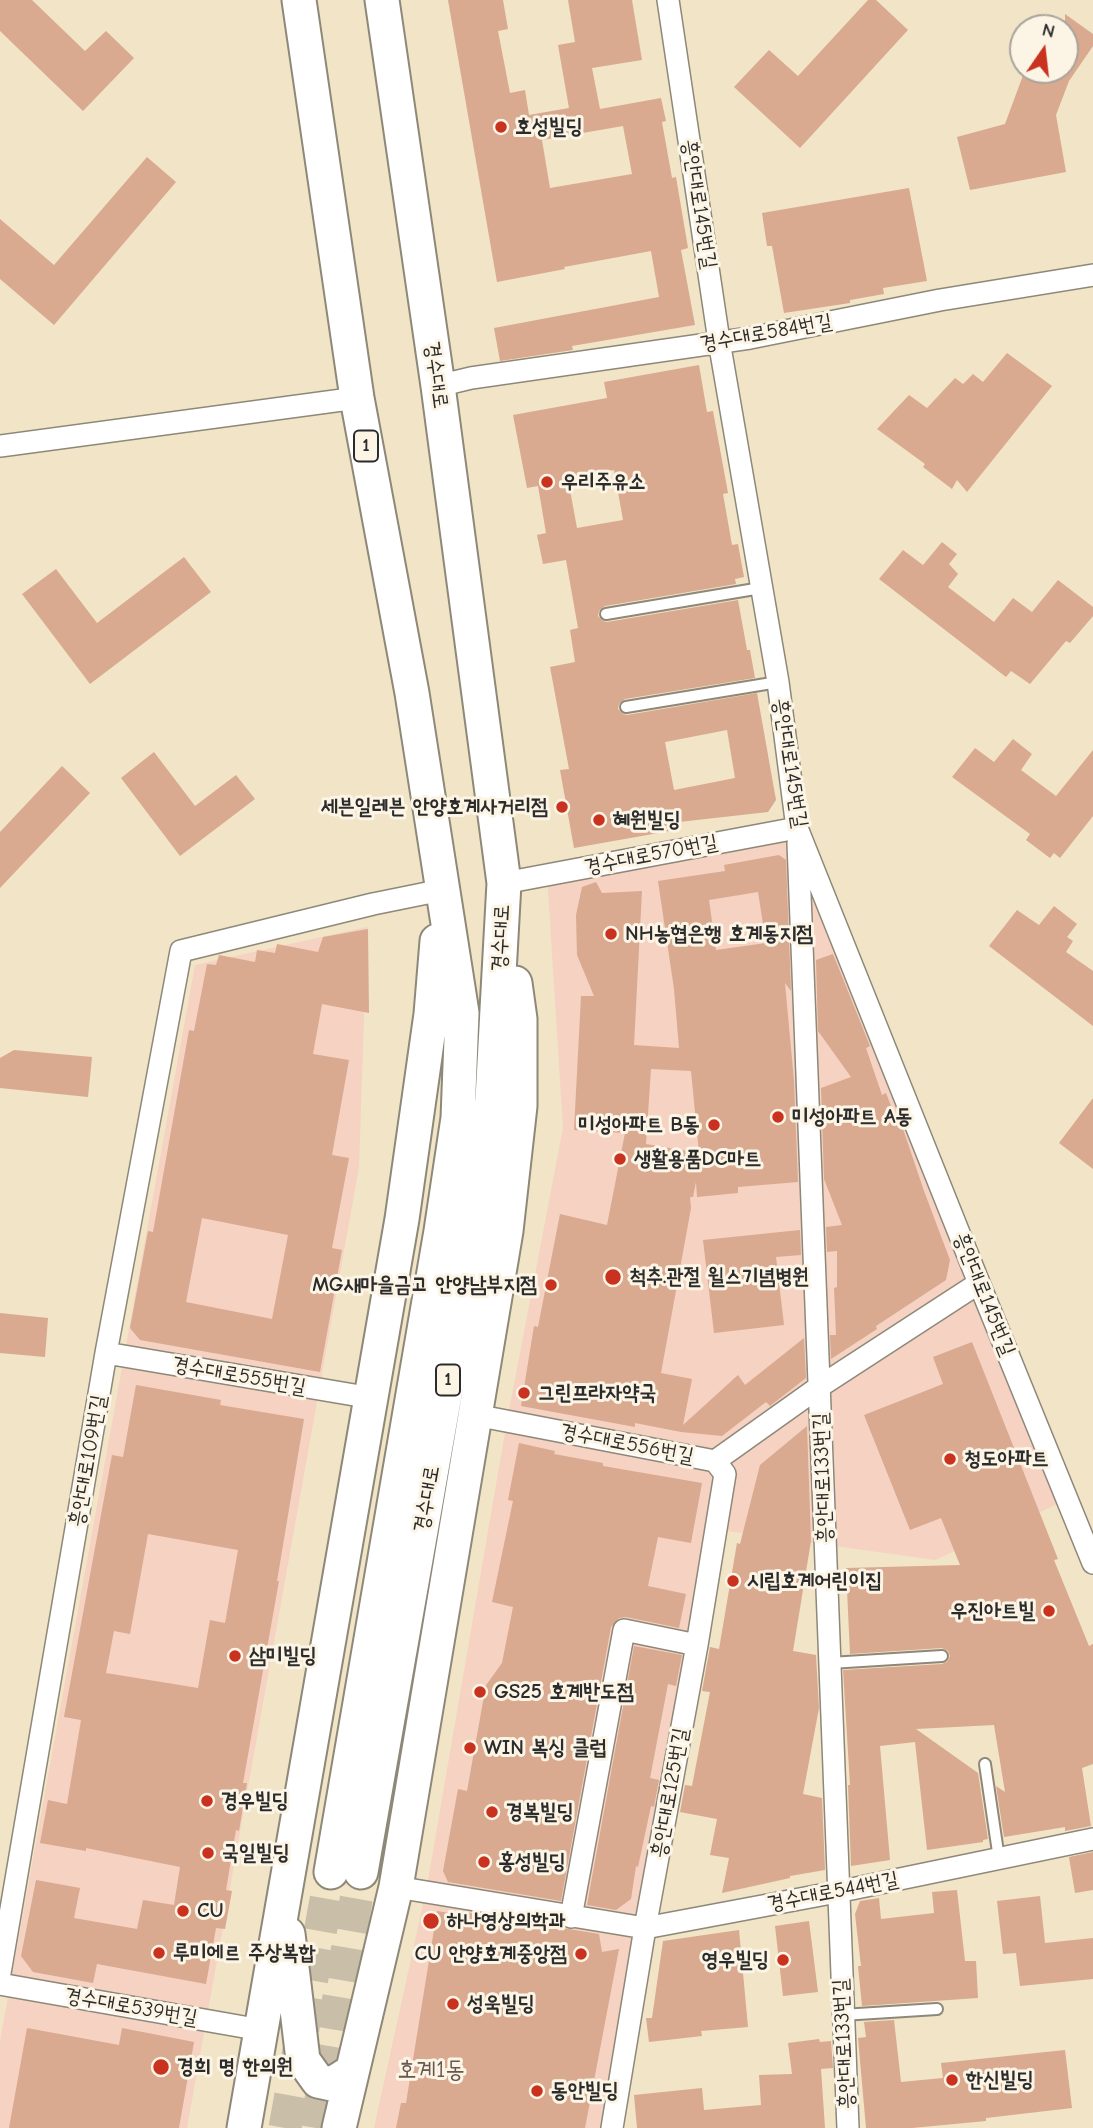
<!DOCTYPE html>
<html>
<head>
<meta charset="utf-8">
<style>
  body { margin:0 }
  #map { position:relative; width:1093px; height:2128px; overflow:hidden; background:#f1e4c7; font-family:"Comic Neue",sans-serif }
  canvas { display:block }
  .north { position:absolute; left:1009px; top:14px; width:70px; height:70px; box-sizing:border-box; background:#fcf5e5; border:2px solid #a8a49b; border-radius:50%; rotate:14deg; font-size:19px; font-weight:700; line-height:28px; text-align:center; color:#2b2b2b }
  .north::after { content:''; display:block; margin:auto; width:24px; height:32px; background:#c8321e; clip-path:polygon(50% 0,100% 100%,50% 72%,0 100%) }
</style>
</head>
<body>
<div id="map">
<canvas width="1093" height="2128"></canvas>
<div class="north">N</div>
</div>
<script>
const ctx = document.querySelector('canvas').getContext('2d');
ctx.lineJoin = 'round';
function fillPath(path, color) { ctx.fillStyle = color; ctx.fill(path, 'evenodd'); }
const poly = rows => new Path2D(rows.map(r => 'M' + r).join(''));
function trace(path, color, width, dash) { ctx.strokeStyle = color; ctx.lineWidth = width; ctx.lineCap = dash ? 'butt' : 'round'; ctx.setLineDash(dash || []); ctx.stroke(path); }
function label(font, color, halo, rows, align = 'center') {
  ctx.font = font + ' "Comic Neue","Poor Story",sans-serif'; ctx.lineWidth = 6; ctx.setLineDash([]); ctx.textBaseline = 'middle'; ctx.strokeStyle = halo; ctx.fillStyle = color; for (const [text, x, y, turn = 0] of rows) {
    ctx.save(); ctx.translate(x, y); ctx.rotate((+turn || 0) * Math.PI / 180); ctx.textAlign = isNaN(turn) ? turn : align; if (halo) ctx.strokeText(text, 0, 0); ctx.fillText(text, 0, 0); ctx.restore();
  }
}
fillPath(poly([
  [797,828,1062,1502,935,1560,720,1530,639,1930,606,2128,374,2128,427,1886,507,1421,563,1128,547,874],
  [367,927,359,1167,187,2128,0,2128,0,2041,195,965]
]), '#f5d2c2');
fillPath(poly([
  [0,0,32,0,85,51,106,31,134,58,83,111,0,31],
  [448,0,503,0,508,29,498,31,510,93,525,90,529,115,569,108,558,45,575,42,568,0,632,0,642,60,592,68,600,109,661,98,666,121,662,122,672,178,676,177,688,248,681,250,695,325,572,346,573,350,500,361,494,328,659,297,651,251,564,267,565,269,497,282],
  [623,126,632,174,550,188,542,140],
  [868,0,876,0,908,30,800,148,734,87,769,50,798,76],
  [1065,14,1093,34,1093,46,1069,81,1056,115,1066,172,970,190,957,137,1005,124,1025,70,1065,70],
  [147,157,176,182,54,325,0,279,0,219,54,265],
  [909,188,927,281,883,288,884,294,850,300,850,303,784,313,772,246,767,246,762,213],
  [1007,353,1052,386,967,492,957,480,952,489,923,467,925,464,877,429,909,395,927,408,955,378,963,384,973,374,983,382],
  [699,365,707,412,713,411,728,493,723,494,732,545,738,544,744,577,735,579,736,584,605,606,599,611,598,616,603,621,607,622,738,600,747,650,750,650,755,678,625,699,619,704,618,709,623,714,627,715,757,693,776,800,768,812,679,822,681,829,574,848,560,770,569,769,550,667,575,662,570,630,578,628,566,560,543,564,537,535,546,533,538,486,527,488,513,415,607,398,604,382],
  [614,470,623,520,577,528,568,479],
  [727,730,735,778,674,790,665,742],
  [942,542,957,554,949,564,958,574,948,587,994,622,1013,598,1032,612,1058,580,1093,607,1093,616,1070,643,1066,641,1030,684,1011,671,1006,677,879,579,903,550,923,565],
  [184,557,211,592,90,684,22,594,56,569,97,623],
  [1013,739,1032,754,1021,770,1056,796,1093,750,1093,816,1060,858,1054,853,1050,858,1026,840,1030,834,952,777,975,748,994,762],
  [154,752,195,806,236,775,255,799,180,856,121,778],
  [62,766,90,793,0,888,0,832],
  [779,855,786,860,791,991,785,983,794,1081,798,1182,738,1187,738,1193,697,1197,696,1182,693,1197,690,1197,691,1208,661,1373,692,1379,683,1425,738,1375,745,1385,804,1338,806,1378,770,1406,766,1402,722,1436,681,1432,635,1423,635,1427,521,1406,534,1326,538,1327,560,1214,607,1225,625,1133,574,1130,581,996,594,996,577,955,576,915,582,887,596,882,602,893,642,891,634,1045,679,1048,674,989,658,881,725,871,724,865],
  [758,892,766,943,716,950,709,900],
  [651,1069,691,1071,699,1153,646,1144],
  [1054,906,1077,924,1067,937,1073,941,1066,952,1093,971,1093,1026,989,946,1017,910,1039,925],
  [368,929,369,1013,322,1004,313,1054,349,1060,332,1155,349,1158,332,1248,342,1250,320,1372,140,1340,130,1328,148,1231,153,1232,189,1030,194,1031,207,964,216,965,219,955,255,962,257,950,275,953,277,944,318,952,323,937],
  [202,1218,288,1235,272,1319,186,1302],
  [833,954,870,1046,866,1048,882,1095,886,1093,899,1127,902,1126,924,1191,950,1260,946,1280,876,1326,877,1329,831,1359,830,1335,836,1335,834,1288,837,1287,837,1251,827,1252,826,1227,842,1225,824,1179,821,1088,851,1077,818,1031,816,960],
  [14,1050,92,1057,88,1097,0,1088,0,1058],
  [1093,1098,1093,1169,1059,1143],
  [800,1230,801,1255,776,1257,784,1325,714,1333,703,1240],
  [0,1313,48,1318,45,1357,0,1353],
  [972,1342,1058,1559,1054,1560,1089,1646,1093,1644,1093,1764,1082,1768,1091,1826,1065,1831,1065,1827,1004,1837,996,1786,1005,1792,994,1725,916,1729,978,1773,988,1839,983,1840,983,1842,927,1850,915,1742,880,1746,890,1860,851,1866,848,1785,850,1785,843,1670,942,1664,947,1662,950,1656,948,1651,942,1648,850,1654,846,1568,960,1565,941,1518,910,1530,864,1415,943,1384,933,1357],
  [136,1385,221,1400,220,1405,304,1419,277,1581,279,1581,243,1783,247,1783,239,1831,236,1830,226,1890,232,1891,225,1929,216,1928,206,1984,97,1964,93,1983,33,1972,21,1956,36,1880,80,1888,74,1918,137,1929,143,1900,174,1905,180,1867,86,1848,86,1851,40,1843,48,1800,67,1804,81,1720,64,1717,112,1455,123,1457],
  [148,1534,238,1550,225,1623,210,1620,198,1688,106,1673,114,1631,130,1634],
  [807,1426,811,1541,793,1651,816,1655,819,1708,803,1794,822,1798,825,1870,790,1876,790,1878,722,1893,729,1858,710,1855,717,1819,680,1812,685,1785,692,1786,710,1692,702,1691,710,1647,719,1649,737,1543,740,1544,760,1465],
  [519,1443,555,1451,554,1454,603,1463,603,1466,702,1483,691,1543,658,1537,648,1586,686,1594,679,1628,626,1617,619,1618,611,1627,561,1901,448,1882,443,1871,458,1789,467,1791,484,1696,479,1695,502,1663,513,1607,492,1602,513,1501,508,1500],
  [634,1646,682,1655,676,1686,668,1684,650,1778,659,1780,654,1807,651,1806,638,1867,636,1866,631,1899,616,1910,587,1905],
  [1093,1852,1093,1890,1075,1893,1069,1857],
  [957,1890,965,1961,976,1961,978,1998,862,2006,858,1966,861,1966,855,1914,860,1901,879,1898,881,1919,934,1913,932,1892],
  [1040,1896,1045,1943,1093,1938,1093,1979,1020,1986,1016,1953,1003,1954,997,1901],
  [437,1911,461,1915,459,1911,599,1934,602,1952,619,1949,585,2128,396,2128,401,2103,406,2103],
  [809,1921,818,1992,783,1996,775,1926],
  [739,1930,748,2027,701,2031,702,2036,649,2042,646,2018,652,2018,663,1941],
  [894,2020,901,2082,943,2078,941,2063,1065,2050,1072,2108,986,2118,986,2121,912,2128,866,2128,858,2038,866,2037,864,2022],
  [27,2028,119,2045,122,2028,194,2042,179,2128,9,2128],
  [819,2039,820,2042,831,2041,833,2068,821,2069,825,2128,637,2128,634,2095,702,2088,704,2110,761,2105,759,2075,792,2074,788,2043]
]), '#d9a990');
trace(poly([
  [285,2128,331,1872],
  [316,2128,361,1872]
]), '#c9bfa8', 33, [33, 17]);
const service = poly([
  [606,614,761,588],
  [626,707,778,682],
  [830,1663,942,1656],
  [985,1764,999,1859],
  [842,2015,937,2009]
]);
const minor = poly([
  [668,0,719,341,778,682,797,828,979,1283,1093,1563],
  [438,386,471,378,750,338,940,300,1093,275],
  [0,446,357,398],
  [798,843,848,2128],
  [504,883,797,828],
  [106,1353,372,1398],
  [475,1415,715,1461,819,1387,979,1283],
  [396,1887,645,1928,837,1892,1093,1839],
  [571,1917,624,1630,697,1645],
  [0,1973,106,1353,181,951,373,904,442,890],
  [0,1984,261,2030],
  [612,2128,645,1928,697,1645,725,1474,715,1461]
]);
const primary = poly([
  [299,0,357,398,412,693,462,1013,458,1118,441,1231,331,1872],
  [361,1872,475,1224,492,1100,504,883,438,386,382,0],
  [288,1934,303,2060,318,2081,332,2084,351,2072],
  [244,2128,402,1219,431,1014,437,941],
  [339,2128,396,1887,506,1231,520,1106,520,1019,515,983]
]);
trace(service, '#8e8879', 14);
trace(minor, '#8e8879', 24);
trace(primary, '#8e8879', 37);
trace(service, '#fff', 10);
trace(minor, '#fff', 21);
trace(primary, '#fff', 33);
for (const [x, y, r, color] of [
  [501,127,7,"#c8321e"],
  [547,482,7,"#c8321e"],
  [562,807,7,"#c8321e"],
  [599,820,7,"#c8321e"],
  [611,934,7,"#c8321e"],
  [778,1117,7,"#c8321e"],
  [714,1125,7,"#c8321e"],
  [620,1159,7,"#c8321e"],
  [613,1277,9,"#c8321e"],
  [551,1285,7,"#c8321e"],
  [524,1393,7,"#c8321e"],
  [950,1459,7,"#c8321e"],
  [733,1581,7,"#c8321e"],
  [1049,1611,7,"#c8321e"],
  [235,1656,7,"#c8321e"],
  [480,1692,7,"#c8321e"],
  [470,1748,7,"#c8321e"],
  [207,1801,7,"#c8321e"],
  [492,1812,7,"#c8321e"],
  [208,1853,7,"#c8321e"],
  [484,1862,7,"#c8321e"],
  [183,1911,7,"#c8321e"],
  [431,1921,9,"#c8321e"],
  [159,1953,7,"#c8321e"],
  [581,1954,7,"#c8321e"],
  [783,1960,7,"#c8321e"],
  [453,2004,7,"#c8321e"],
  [161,2067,9,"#c8321e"],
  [952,2080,7,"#c8321e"],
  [537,2091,7,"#c8321e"]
]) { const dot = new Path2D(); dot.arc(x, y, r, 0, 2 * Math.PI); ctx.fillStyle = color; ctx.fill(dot); trace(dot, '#fcf5e5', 2.5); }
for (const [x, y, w] of [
  [366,446,24],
  [448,1380,24]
]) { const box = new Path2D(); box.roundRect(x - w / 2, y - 15.5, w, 31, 5); ctx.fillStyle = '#fcf5e5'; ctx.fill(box); trace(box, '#2b2b2b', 2); }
label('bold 19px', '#2b2b2b', null, [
  ["1",366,446],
  ["1",448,1380]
]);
label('bold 21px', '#2b2b2b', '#fcf5e5', [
  ["호성빌딩",515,127],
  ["우리주유소",561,482],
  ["세븐일레븐 안양호계사거리점",548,807,"right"],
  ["혜원빌딩",613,820],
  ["NH농협은행 호계동지점",625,934],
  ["미성아파트 A동",792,1117],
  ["미성아파트 B동",700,1125,"right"],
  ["생활용품DC마트",634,1159],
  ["척추.관절 윌스기념병원",629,1277],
  ["MG새마을금고 안양남부지점",537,1285,"right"],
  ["그린프라자약국",538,1393],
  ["청도아파트",964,1459],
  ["시립호계어린이집",747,1581],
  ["우진아트빌",1035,1611,"right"],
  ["삼미빌딩",249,1656],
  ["GS25 호계반도점",494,1692],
  ["WIN 복싱 클럽",484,1748],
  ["경우빌딩",221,1801],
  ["경복빌딩",506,1812],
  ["국일빌딩",222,1853],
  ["홍성빌딩",498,1862],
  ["CU",197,1911],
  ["하나영상의학과",447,1921],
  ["루미에르 주상복합",173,1953],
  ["CU 안양호계중앙점",567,1954,"right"],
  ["영우빌딩",769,1960,"right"],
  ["성욱빌딩",467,2004],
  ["경희 명 한의원",177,2067],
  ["한신빌딩",966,2080],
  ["동안빌딩",551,2091]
], 'left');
label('21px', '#2b2b2b', '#fcf5e5', [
  ["흥안대로145번길",699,204,81],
  ["경수대로584번길",766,333,-10],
  ["경수대로",436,375,82],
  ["흥안대로145번길",790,763,81],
  ["경수대로570번길",651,855,-11],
  ["경수대로",501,938,-87],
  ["흥안대로145번길",984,1294,68],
  ["경수대로555번길",239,1376,10],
  ["경수대로556번길",627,1444,11],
  ["흥안대로109번길",88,1461,-80],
  ["흥안대로133번길",823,1478,-92],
  ["경수대로",427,1499,-80],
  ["흥안대로125번길",670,1793,-80],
  ["경수대로544번길",833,1892,-11],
  ["경수대로539번길",131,2007,10],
  ["흥안대로133번길",844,2044,-93]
]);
label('24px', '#68574e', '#fcf5e5', [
  ["호계1동",431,2070]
]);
</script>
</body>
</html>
